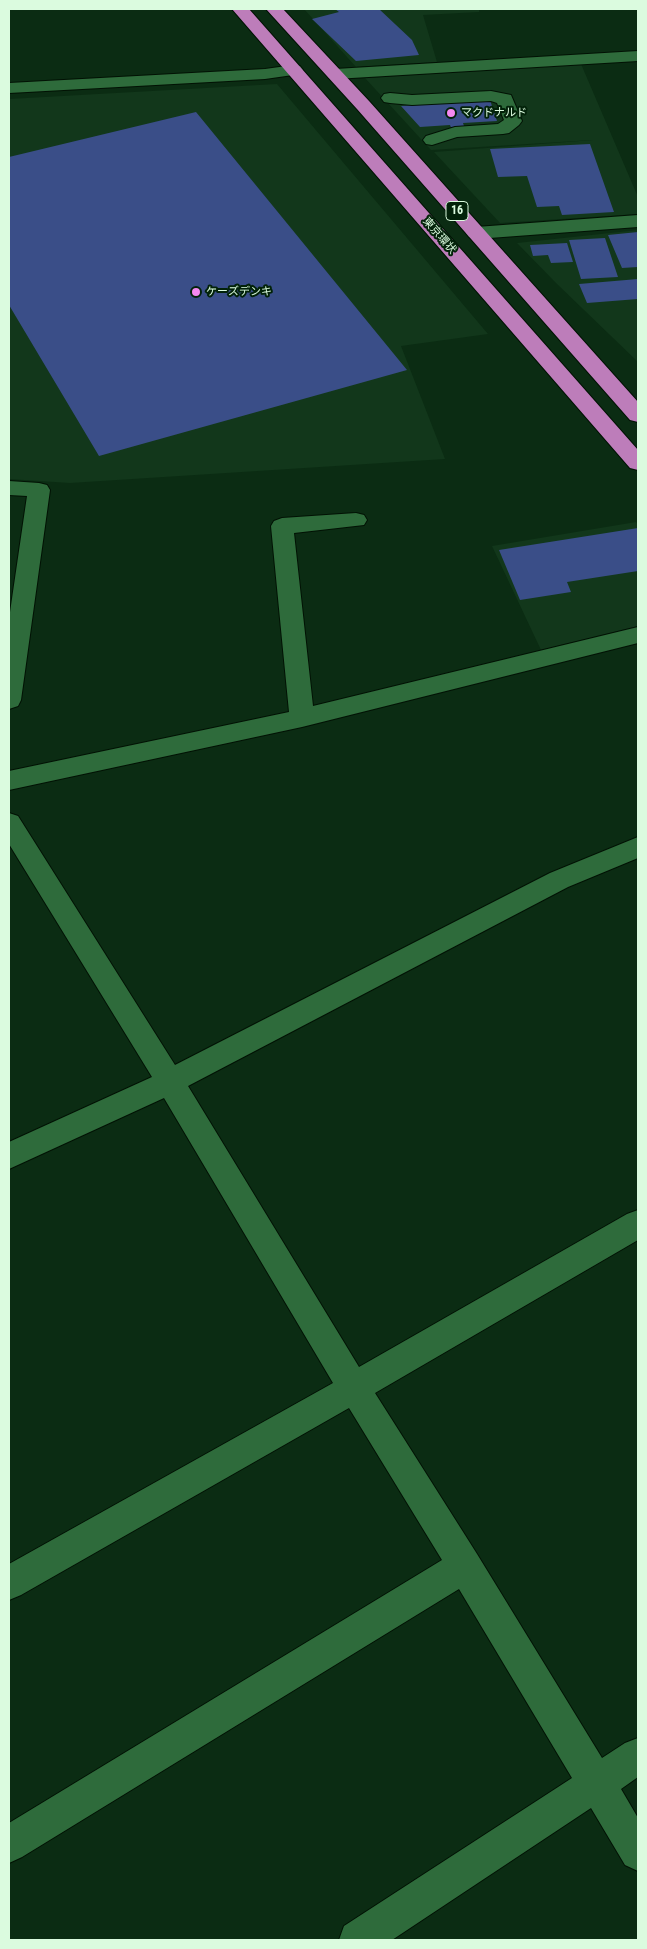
<!DOCTYPE html>
<html>
<head>
<meta charset="utf-8">
<style>
  body { margin:0 }
  #map { position:relative; width:647px; height:1949px; overflow:hidden; background:#0b2c13; font-family:"Roboto Condensed",sans-serif }
  canvas { display:block }
  .frame { position:absolute; inset:0; border:10px solid #dbfbdf; pointer-events:none }
</style>
</head>
<body>
<div id="map">
<canvas width="647" height="1949"></canvas>
<div class="frame"></div>
</div>
<script>
const ctx = document.querySelector('canvas').getContext('2d');
ctx.lineJoin = 'round';
function fillPath(path, color) { ctx.fillStyle = color; ctx.fill(path, 'evenodd'); }
const poly = rows => new Path2D(rows.map(r => 'M' + r).join(''));
function trace(path, color, width, dash) { ctx.strokeStyle = color; ctx.lineWidth = width; ctx.lineCap = dash ? 'butt' : 'round'; ctx.setLineDash(dash || []); ctx.stroke(path); }
function label(font, color, halo, rows, align = 'center') {
  ctx.font = font + ' "Roboto Condensed","Noto Sans JP",sans-serif'; ctx.lineWidth = 4; ctx.setLineDash([]); ctx.textBaseline = 'middle'; ctx.strokeStyle = halo; ctx.fillStyle = color; for (const [text, x, y, turn = 0] of rows) {
    ctx.save(); ctx.translate(x, y); ctx.rotate((+turn || 0) * Math.PI / 180); ctx.textAlign = isNaN(turn) ? turn : align; if (halo) ctx.strokeText(text, 0, 0); ctx.fillText(text, 0, 0); ctx.restore();
  }
}
fillPath(poly([
  [304,9,479,9,479,12,423,15,437,62,356,67],
  [581,64,638,197,638,214,500,223,434,152,593,140,431,150,365,78],
  [277,84,488,334,401,346,445,459,70,483,9,479,9,99],
  [638,230,638,362,556,283,517,243],
  [636,522,638,525,638,626,541,650,492,546]
]), '#12371b');
fillPath(poly([
  [335,9,379,9,412,40,419,55,356,61,312,19,339,12],
  [490,100,497,121,463,123,465,129,452,130,450,125,420,127,401,106],
  [196,112,407,370,99,456,9,305,9,157],
  [590,144,614,212,562,215,559,206,537,207,527,176,498,177,490,149],
  [638,232,638,267,622,268,608,235],
  [605,238,618,277,581,279,569,240],
  [567,243,573,262,551,263,548,255,533,256,530,245],
  [638,279,638,299,587,303,579,284],
  [638,528,638,571,567,582,571,592,520,600,499,550]
]), '#3a4e88');
const minor = poly([
  [638,51,638,61,335,79,329,78,326,74,329,70,335,69,638,51],
  [294,65,300,66,303,70,300,74,265,79,9,93,9,83,265,69,294,65],
  [491,91,511,95,522,121,519,125,509,133,503,134,457,137,432,145,426,144,423,140,426,136,455,127,498,124,504,120,497,103,491,101,412,105,390,103,384,102,381,98,384,94,390,93,412,95,491,91],
  [638,215,638,227,476,239,469,237,466,233,469,229,476,227,638,215],
  [9,481,39,483,47,485,50,490,21,700,18,706,9,709,9,619,27,496,9,495,9,481],
  [356,513,364,515,367,520,364,525,294,533,313,706,638,627,638,643,302,727,9,790,9,771,289,712,271,526,274,521,282,518,356,513],
  [9,813,18,816,175,1065,550,873,638,837,638,858,568,887,188,1086,359,1367,627,1214,638,1210,638,1240,375,1393,477,1554,602,1758,625,1743,638,1738,638,1777,621,1789,638,1818,638,1871,625,1865,591,1808,392,1940,339,1940,344,1926,572,1778,459,1589,22,1857,9,1863,9,1823,442,1560,349,1408,21,1595,9,1600,9,1564,333,1383,164,1098,9,1169,9,1142,152,1077,9,844,9,813]
]);
const highway = poly([
  [232,9,249,9,638,450,638,470,630,468,232,9],
  [266,9,283,9,369,101,638,402,638,422,630,420,357,109,266,9]
]);
trace(minor, '#021204', 2);
trace(highway, '#021204', 2);
fillPath(minor, '#2e6b3b');
fillPath(highway, '#bd7dba');
for (const [x, y, r, color] of [
  [451,113,5,"#f489f0"],
  [196,292,5,"#f489f0"]
]) { const dot = new Path2D(); dot.arc(x, y, r, 0, 2 * Math.PI); ctx.fillStyle = color; ctx.fill(dot); trace(dot, '#022209', 2); }
label('11px', '#dbfbdf', '#022209', [
  ["マクドナルド",461,113],
  ["ケーズデンキ",206,292]
], 'left');
label('11px', '#dbfbdf', '#022209', [
  ["東京環状",439,236,49]
]);
for (const [x, y, w] of [
  [457,211,22]
]) { const box = new Path2D(); box.roundRect(x - w / 2, y - 9.5, w, 19, 4); ctx.fillStyle = '#022209'; ctx.fill(box); trace(box, '#dbfbdf', 1); }
label('bold 12px', '#dbfbdf', null, [
  ["16",457,211]
]);
</script>
</body>
</html>
